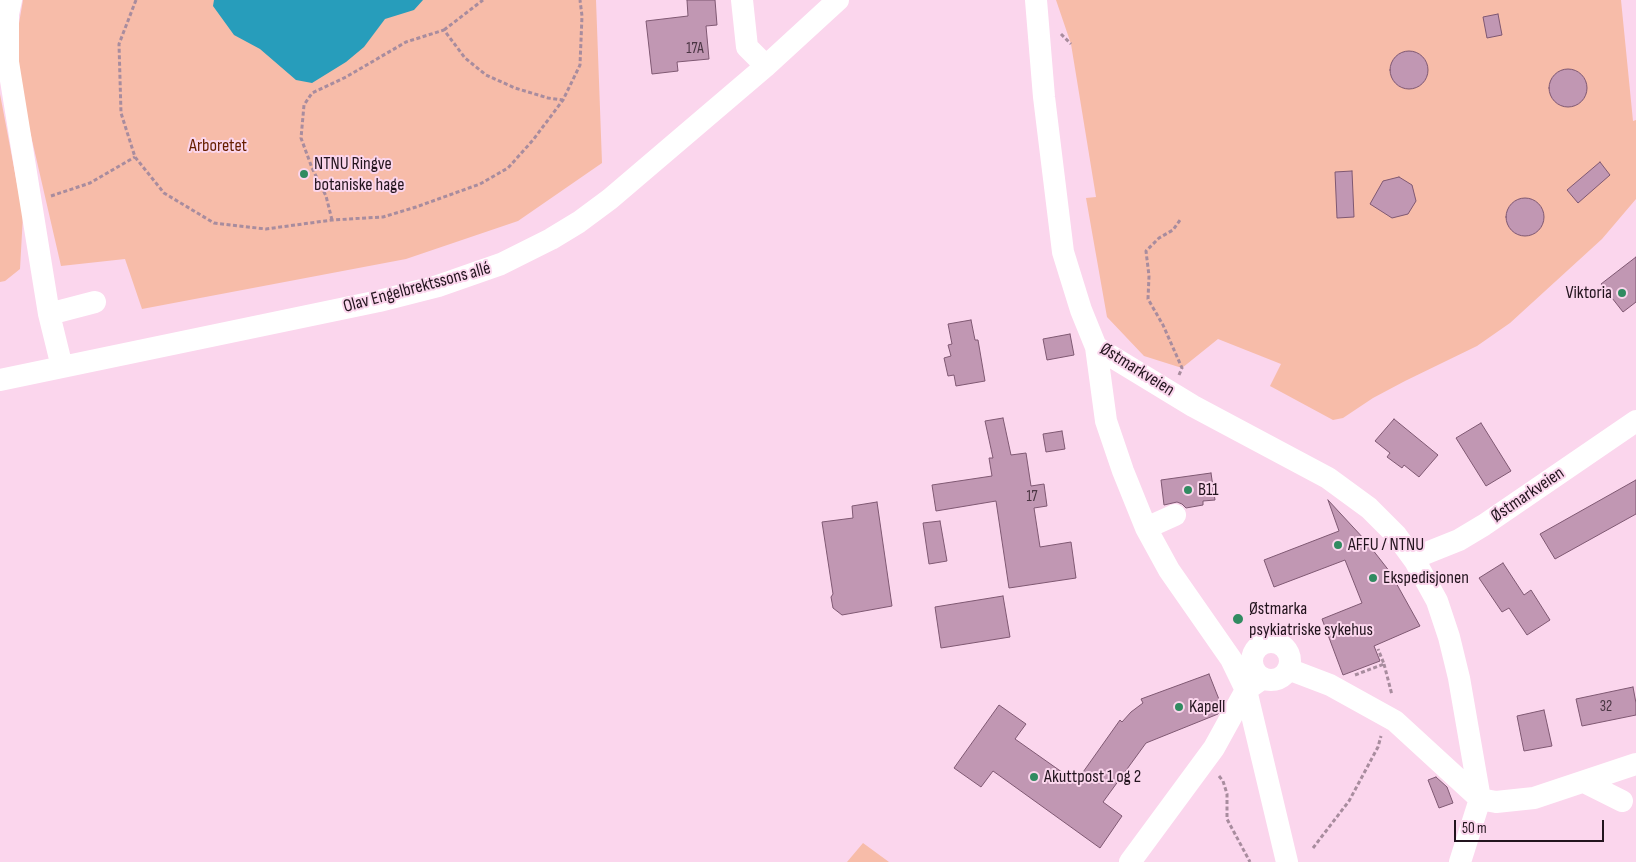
<!DOCTYPE html>
<html>
<head>
<meta charset="utf-8">
<style>
  body { margin:0 }
  #map { position:relative; width:1636px; height:862px; overflow:hidden; background:#fbd6ed; font-family:"Sofia Sans Condensed",sans-serif }
  canvas { display:block }
  .scale { position:absolute; left:1454px; top:820px; width:150px; height:22px; box-sizing:border-box; border:2px solid #23141e; border-top:0; padding-left:6px; font-size:15px; line-height:18px; white-space:nowrap; color:#23141e; -webkit-text-stroke:4px #fbd6ed; paint-order:stroke }
</style>
</head>
<body>
<div id="map">
<canvas width="1636" height="862"></canvas>
<div class="scale">50 m</div>
</div>
<script>
const ctx = document.querySelector('canvas').getContext('2d');
ctx.lineJoin = 'round';
function fillPath(path, color) { ctx.fillStyle = color; ctx.fill(path, 'evenodd'); }
const poly = rows => new Path2D(rows.map(r => 'M' + r).join(''));
function trace(path, color, width, dash) { ctx.strokeStyle = color; ctx.lineWidth = width; ctx.lineCap = dash ? 'butt' : 'round'; ctx.setLineDash(dash || []); ctx.stroke(path); }
function label(font, color, halo, rows, align = 'center') {
  ctx.font = font + ' "Sofia Sans Condensed",sans-serif'; ctx.lineWidth = 4; ctx.setLineDash([]); ctx.textBaseline = 'middle'; ctx.strokeStyle = halo; ctx.fillStyle = color; for (const [text, x, y, turn = 0] of rows) {
    ctx.save(); ctx.translate(x, y); ctx.rotate((+turn || 0) * Math.PI / 180); ctx.textAlign = isNaN(turn) ? turn : align; if (halo) ctx.strokeText(text, 0, 0); ctx.fillText(text, 0, 0); ctx.restore();
  }
}
fillPath(poly([
  [23,0,596,0,602,163,518,221,406,259,142,309,125,259,61,266,29,127,12,64],
  [1056,0,1621,0,1633,121,1636,120,1636,199,1602,239,1510,323,1477,346,1405,381,1373,398,1343,418,1333,420,1270,386,1281,364,1218,339,1182,368,1144,356,1107,317,1086,198,1096,197,1071,44],
  [0,94,23,215,20,269,5,281,0,282],
  [863,843,889,862,847,862]
]), '#f7bca9');
fillPath(poly([
  [214,0,423,0,414,10,385,19,364,47,346,62,312,83,296,80,260,49,234,35,213,6]
]), '#279dbb');
const building = poly([
  [687,0,715,0,717,25,706,26,709,59,677,62,678,71,652,74,646,21,688,16,687,0],
  [1498,14,1502,35,1487,38,1483,17,1498,14],
  '1390 70a19 19 0 1 1 38 0a19 19 0 1 1-38 0Z',
  '1549 88a19 19 0 1 1 38 0a19 19 0 1 1-38 0Z',
  [1600,162,1610,175,1578,203,1567,190,1600,162],
  [1352,171,1354,217,1337,218,1335,172,1352,171],
  [1399,177,1412,185,1416,201,1408,214,1392,218,1370,204,1383,181,1399,177],
  '1506 217a19 19 0 1 1 38 0a19 19 0 1 1-38 0Z',
  [1636,257,1636,302,1623,312,1601,284,1636,257],
  [971,320,975,340,978,340,985,381,956,386,954,375,948,376,944,358,951,356,948,345,952,344,948,324,971,320],
  [1070,334,1074,355,1047,360,1043,339,1070,334],
  [1003,418,1011,455,1026,453,1031,486,1044,484,1047,506,1034,508,1040,547,1071,542,1076,578,1009,588,996,501,936,511,932,485,992,476,989,458,993,458,985,421,1003,418],
  [1394,419,1438,455,1419,477,1404,465,1402,468,1387,457,1390,453,1375,441,1394,419],
  [1481,423,1511,471,1486,486,1456,438,1481,423],
  [1062,431,1065,449,1046,452,1043,434,1062,431],
  [1211,473,1215,500,1203,501,1203,505,1186,508,1182,504,1177,502,1164,505,1161,480,1211,473],
  [1636,480,1636,514,1555,559,1540,534,1636,480],
  [1328,500,1365,540,1390,572,1420,626,1374,646,1380,661,1343,675,1322,619,1362,603,1345,560,1274,587,1264,560,1339,531,1328,500],
  [877,502,892,606,842,615,833,608,831,597,833,594,822,522,853,518,852,506,877,502],
  [940,521,947,561,929,564,923,523,940,521],
  [1503,563,1524,595,1531,590,1550,620,1527,635,1509,608,1502,612,1479,578,1503,563],
  [1003,596,1010,637,941,648,935,607,1003,596],
  [1209,674,1222,707,1218,714,1146,743,1103,802,1122,816,1100,848,993,771,981,787,954,768,999,705,1026,724,1015,739,1076,782,1120,720,1122,722,1131,712,1143,703,1141,699,1209,674],
  [1633,687,1636,703,1636,715,1582,726,1576,699,1633,687],
  [1544,710,1552,746,1524,751,1517,716,1544,710],
  [1436,777,1447,787,1453,803,1439,808,1428,780,1436,777]
]);
fillPath(building, '#c197b3');
trace(building, '#7f5872', 1);
trace(poly([
  [136,0,119,44,121,113,135,157,164,193,214,223,266,229,332,220,383,217,416,207,480,184,508,168,533,140,563,100,580,65,582,16,580,0],
  [444,30,483,0],
  [1061,34,1071,44],
  [51,196,90,183,135,157],
  [332,220,326,196,312,168,301,138,304,105,312,93,346,77,406,42,444,30,465,58,486,75,515,88,548,98,563,100],
  [1179,375,1182,368,1163,325,1148,299,1149,276,1146,251,1159,238,1173,230,1180,220],
  [1384,664,1392,695],
  [1355,675,1384,664,1378,649],
  [1219,776,1223,781,1227,794,1227,819,1250,862],
  [1313,848,1349,801,1378,747,1381,736]
]), '#a88c9e', 3, [4, 2.5]);
trace(poly([
  [11,0,8,14,8,62,49,314,62,367],
  [742,0,747,47,766,66],
  [1036,0,1044,97,1063,252,1081,310,1096,347,1193,406,1328,478,1369,508,1396,535,1415,561,1437,601,1449,637,1459,678,1480,799,1460,862],
  [49,314,95,302],
  [1096,347,1106,421,1123,471,1146,528,1169,570,1231,659,1246,690,1287,862],
  [0,380,379,301,438,286,501,264,551,239,579,222,610,199,766,66,838,0],
  [1146,528,1175,515],
  [1415,561,1424,554,1459,540,1484,525,1636,421],
  '1252 661a19 19 0 1 1 38 0a19 19 0 1 1-38 0Z',
  [1288,669,1330,685,1395,721,1480,799],
  [1584,782,1622,801],
  [1480,799,1496,802,1534,798,1636,764],
  [1130,862,1214,748,1246,690,1263,678]
]), '#fff', 22);
for (const [x, y, r, color] of [
  [304,174,5,"#318b61"],
  [1622,293,5,"#318b61"],
  [1188,490,5,"#318b61"],
  [1338,545,5,"#318b61"],
  [1373,578,5,"#318b61"],
  [1238,619,6,"#318b61"],
  [1179,707,5,"#318b61"],
  [1034,777,5,"#318b61"]
]) { const dot = new Path2D(); dot.arc(x, y, r, 0, 2 * Math.PI); ctx.fillStyle = color; ctx.fill(dot); trace(dot, '#fbd6ed', 2); }
label('15px', '#4a3543', null, [
  ["17A",695,49],
  ["17",1032,497],
  ["32",1606,707]
]);
label('18px', '#661e00', '#fbd6ed', [
  ["Arboretet",218,146]
]);
label('18px', '#23141e', '#fbd6ed', [
  ["NTNU Ringve",314,164],
  ["botaniske hage",314,185],
  ["Viktoria",1612,293,"right"],
  ["B11",1198,490],
  ["AFFU / NTNU",1348,545],
  ["Ekspedisjonen",1383,578],
  ["Østmarka",1249,609],
  ["psykiatriske sykehus",1249,630],
  ["Kapell",1189,707],
  ["Akuttpost 1 og 2",1044,777]
], 'left');
label('18px', '#23141e', '#fbd6ed', [
  ["Olav Engelbrektssons allé",417,288,-15],
  ["Østmarkveien",1137,370,32],
  ["Østmarkveien",1528,495,-34]
]);
</script>
</body>
</html>
